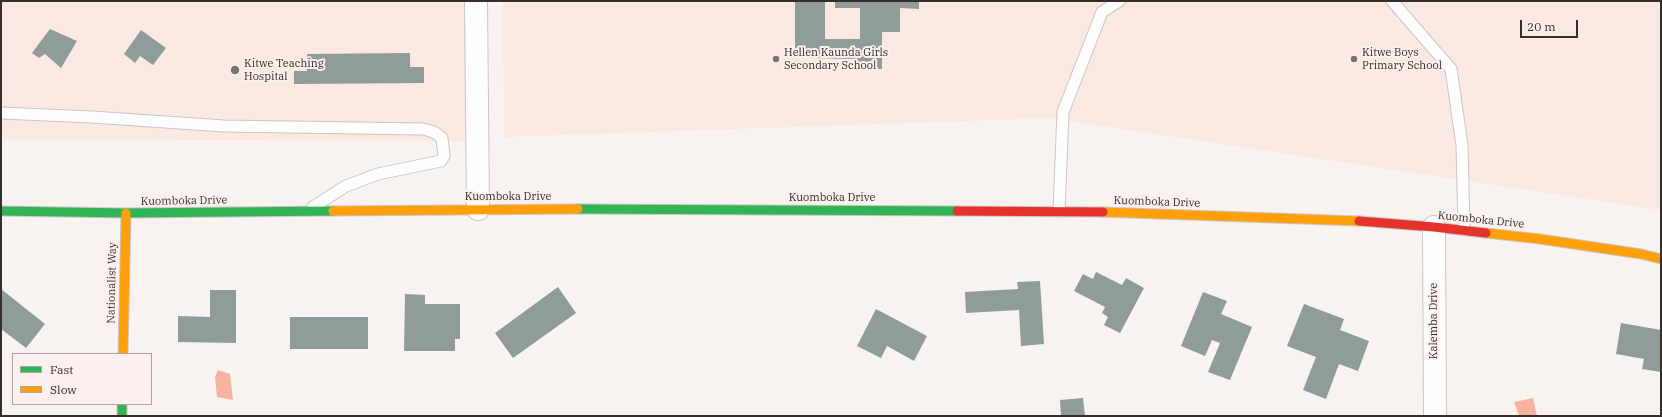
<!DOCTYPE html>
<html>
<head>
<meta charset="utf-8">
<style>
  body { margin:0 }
  #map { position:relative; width:1662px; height:417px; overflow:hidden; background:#f8f2f0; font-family:"IBM Plex Serif",serif }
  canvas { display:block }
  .frame { position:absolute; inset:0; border:2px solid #372d2a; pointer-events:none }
  .legend { position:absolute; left:12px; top:353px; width:140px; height:52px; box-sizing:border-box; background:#fbf0ed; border:1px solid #ada29f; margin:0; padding:5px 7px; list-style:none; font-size:12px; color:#372d2a }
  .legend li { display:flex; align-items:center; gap:8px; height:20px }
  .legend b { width:20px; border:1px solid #ada29f }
  .scale { position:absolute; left:1520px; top:20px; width:58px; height:18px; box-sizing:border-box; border:2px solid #372d2a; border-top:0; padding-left:5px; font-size:12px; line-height:14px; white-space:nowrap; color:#372d2a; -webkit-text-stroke:3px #fbf0ed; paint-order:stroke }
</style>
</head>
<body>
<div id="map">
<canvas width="1662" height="417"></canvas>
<div class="frame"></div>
<ul class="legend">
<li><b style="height:5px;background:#30b455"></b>Fast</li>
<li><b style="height:5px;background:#ff9f0a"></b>Slow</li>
</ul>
<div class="scale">20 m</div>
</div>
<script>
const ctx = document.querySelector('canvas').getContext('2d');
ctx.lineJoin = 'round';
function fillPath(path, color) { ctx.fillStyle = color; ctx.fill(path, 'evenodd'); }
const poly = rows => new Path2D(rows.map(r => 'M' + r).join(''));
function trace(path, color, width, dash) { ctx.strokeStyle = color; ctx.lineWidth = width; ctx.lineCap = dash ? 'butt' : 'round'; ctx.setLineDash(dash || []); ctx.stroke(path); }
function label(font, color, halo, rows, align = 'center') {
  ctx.font = font + ' "IBM Plex Serif",serif'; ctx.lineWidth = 4; ctx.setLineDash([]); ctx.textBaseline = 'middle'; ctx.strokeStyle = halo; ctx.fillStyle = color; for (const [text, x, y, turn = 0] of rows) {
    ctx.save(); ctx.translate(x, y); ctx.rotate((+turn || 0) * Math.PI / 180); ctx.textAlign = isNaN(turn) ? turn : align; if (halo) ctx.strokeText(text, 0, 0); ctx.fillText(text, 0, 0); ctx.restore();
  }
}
fillPath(poly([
  [1,1,469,1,471,141,1,139],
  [503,1,1661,1,1661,210,1049,118,504,137]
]), '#fae8e2');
fillPath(poly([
  [218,370,230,374,233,400,217,397,215,377],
  [1533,398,1537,416,1519,416,1514,402]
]), '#f5b3a0');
fillPath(poly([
  [835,1,919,1,919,9,900,8,900,32,882,32,882,69,854,69,853,59,810,58,810,55,795,55,795,2,825,2,825,39,860,39,860,8,835,8],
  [50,29,77,41,61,68,45,54,39,58,32,53],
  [141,30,166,48,153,65,140,56,135,63,124,54],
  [410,53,410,67,424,67,424,83,294,84,294,71,307,71,307,54],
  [1096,272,1122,285,1126,278,1144,288,1120,333,1104,325,1108,317,1102,313,1105,307,1074,291,1083,274,1093,279],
  [1040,281,1044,344,1021,346,1019,310,966,313,965,292,1018,289,1017,282],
  [558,287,576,313,513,358,495,333],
  [1,289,45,324,26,348,1,329],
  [210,290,236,290,236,343,178,342,178,316,210,317],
  [1203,292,1227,301,1221,314,1252,327,1230,380,1208,372,1220,343,1212,340,1205,356,1181,346],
  [405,294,425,295,425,304,460,304,460,339,455,339,455,351,404,351],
  [1304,304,1344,319,1340,330,1369,341,1358,371,1339,364,1326,399,1303,390,1316,357,1287,346],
  [876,309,927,336,914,361,887,346,881,358,857,346],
  [290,317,368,317,368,349,290,349],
  [1621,323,1661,330,1661,372,1642,369,1644,359,1616,354],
  [1083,398,1085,416,1061,416,1060,400]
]), '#909c9a');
const lane = poly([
  [1392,1,1451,69,1462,145,1464,230],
  [1,113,92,117,224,126,423,129,434,132,442,138,444,156,441,161,378,174,346,186,313,207],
  [1059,211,1063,112,1102,12,1119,1]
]);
const street = poly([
  [476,1,478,209],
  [1434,227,1435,416]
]);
const fast = poly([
  [578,209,957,211],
  [1,211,126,213,333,211],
  [122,404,122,416]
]);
const slow = poly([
  [333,211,578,209],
  [1103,212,1359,221],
  [1486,233,1540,239,1641,254,1661,259],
  [123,354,126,213]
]);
const jam = poly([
  [957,211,1103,212],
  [1359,221,1434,227,1486,233]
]);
trace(lane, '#ccc5c2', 13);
trace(street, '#ccc5c2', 24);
trace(fast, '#ccc5c2', 11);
trace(slow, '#ccc5c2', 11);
trace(jam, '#ccc5c2', 11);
trace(lane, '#fefdfd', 11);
trace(street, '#fefdfd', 22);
trace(fast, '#30b455', 9);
trace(slow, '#ff9f0a', 9);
trace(jam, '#e5322d', 9);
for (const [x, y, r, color] of [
  [776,59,4,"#7b726f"],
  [1354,59,4,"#7b726f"],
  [235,70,5,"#7b726f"]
]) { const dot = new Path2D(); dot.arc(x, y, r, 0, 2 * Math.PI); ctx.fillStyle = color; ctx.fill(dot); trace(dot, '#fbf0ed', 1.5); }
label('11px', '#372d2a', '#fbf0ed', [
  ["Hellen Kaunda Girls",784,53],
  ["Secondary School",784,66],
  ["Kitwe Boys",1362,53],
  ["Primary School",1362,66],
  ["Kitwe Teaching",244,64],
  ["Hospital",244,77]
], 'left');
label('11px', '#372d2a', '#fbf0ed', [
  ["Kuomboka Drive",508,197],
  ["Kuomboka Drive",832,198],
  ["Kuomboka Drive",184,201,-1],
  ["Kuomboka Drive",1157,202,2],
  ["Kuomboka Drive",1481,220,6],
  ["Nationalist Way",112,283,-89],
  ["Kalemba Drive",1434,321,-90]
]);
</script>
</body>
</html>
